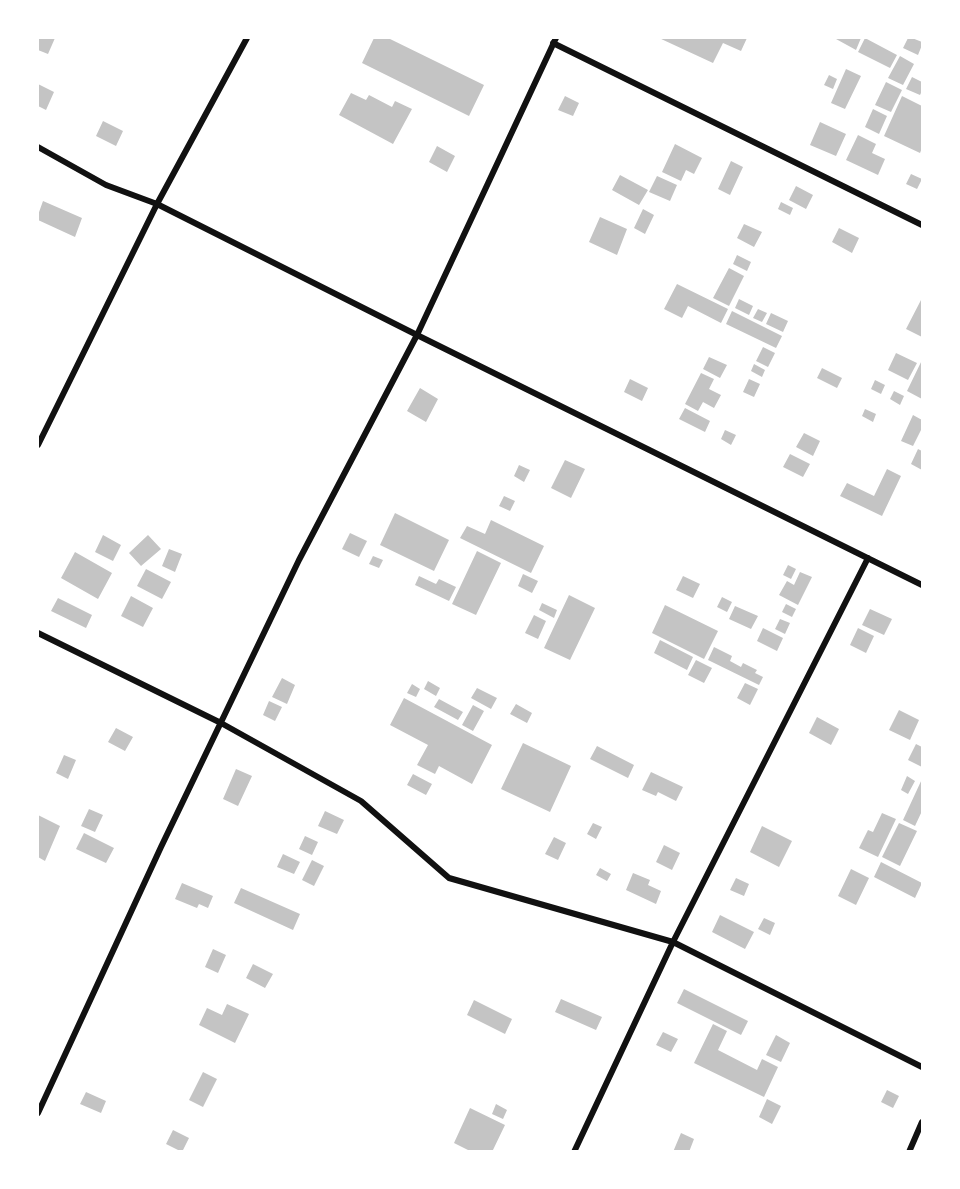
<!DOCTYPE html>
<html>
<head>
<meta charset="utf-8">
<style>
  body { margin:0 }
  #map { position:relative; width:960px; height:1189px; overflow:hidden; background:#fff; font-family:"Golos Text",sans-serif }
  canvas { display:block }
  .frame { position:absolute; inset:0; border:39px solid #fff; pointer-events:none }
</style>
</head>
<body>
<div id="map">
<canvas width="960" height="1189"></canvas>
<div class="frame"></div>
</div>
<script>
const ctx = document.querySelector('canvas').getContext('2d');
ctx.lineJoin = 'round';
function fillPath(path, color) { ctx.fillStyle = color; ctx.fill(path, 'evenodd'); }
const poly = rows => new Path2D(rows.map(r => 'M' + r).join(''));
function trace(path, color, width, dash) { ctx.strokeStyle = color; ctx.lineWidth = width; ctx.lineCap = dash ? 'butt' : 'round'; ctx.setLineDash(dash || []); ctx.stroke(path); }
fillPath(poly([
  [38,38,55,38,48,54,38,50],
  [374,38,388,38,484,85,469,116,362,63],
  [659,38,747,38,741,51,723,43,713,63],
  [837,38,861,38,856,50,836,39],
  [865,38,897,55,890,68,858,52],
  [908,38,912,38,922,42,922,45,918,55,903,48],
  [900,56,914,64,903,85,888,78],
  [846,69,861,76,845,109,831,103],
  [829,75,837,79,833,89,824,85],
  [912,77,922,82,922,91,920,95,906,89],
  [886,82,902,90,891,112,875,105],
  [38,84,54,92,46,110,38,106],
  [351,93,366,100,369,95,392,107,395,101,412,109,393,144,339,115],
  [565,96,579,103,573,116,558,110],
  [902,96,922,106,922,148,920,153,884,136],
  [873,109,887,116,879,134,865,127],
  [103,121,123,131,116,146,96,136],
  [820,122,846,134,836,156,810,145],
  [858,135,876,144,872,153,885,159,878,175,846,160],
  [675,144,702,158,694,174,686,170,681,181,662,172],
  [437,146,455,156,447,172,429,162],
  [731,161,743,167,730,195,718,189],
  [911,174,922,179,917,189,906,184],
  [620,175,648,190,639,205,612,190],
  [657,176,677,185,670,201,649,192],
  [796,186,813,195,806,209,789,200],
  [43,201,82,218,75,237,38,220,38,215],
  [781,202,793,208,790,215,778,209],
  [643,209,654,215,645,234,634,228],
  [600,217,627,229,617,255,589,242],
  [744,224,762,232,754,247,737,238],
  [839,228,859,238,852,253,832,242],
  [737,255,751,262,747,271,733,264],
  [729,268,744,276,729,306,713,298],
  [677,284,728,309,721,323,688,306,682,318,664,309],
  [739,299,753,306,749,315,735,308],
  [921,300,922,301,922,337,906,329],
  [758,309,767,313,762,322,753,318],
  [732,311,782,336,776,348,726,324],
  [771,313,788,321,783,332,766,324],
  [763,347,775,353,768,367,756,361],
  [896,353,917,363,908,380,888,370],
  [709,357,727,365,720,378,703,369],
  [922,360,922,399,907,391],
  [754,364,765,370,762,377,751,371],
  [822,368,842,378,837,388,817,378],
  [701,373,714,379,709,389,721,395,714,408,703,402,698,411,685,404],
  [630,379,648,388,642,401,624,392],
  [749,379,760,384,754,397,743,392],
  [875,380,885,385,881,394,871,389],
  [420,388,438,399,426,422,407,411],
  [894,391,904,396,900,405,890,399],
  [685,408,710,421,705,432,679,419],
  [865,409,876,414,873,422,862,416],
  [913,415,922,420,922,428,913,446,901,441],
  [725,430,736,435,731,445,721,439],
  [804,433,820,441,813,456,796,447],
  [918,449,922,451,922,470,911,464],
  [790,454,810,464,803,477,783,467],
  [565,460,585,469,571,498,551,488],
  [519,465,530,470,524,482,514,476],
  [887,469,901,476,882,516,840,496,847,483,874,496],
  [504,496,515,501,510,511,499,506],
  [395,513,449,540,434,571,380,545],
  [491,520,544,546,531,573,460,538,467,526,485,534],
  [350,533,367,541,359,557,342,549],
  [103,535,121,545,113,561,95,552],
  [148,535,161,549,141,566,129,553],
  [169,549,182,554,175,572,162,566],
  [477,551,501,563,476,615,452,604],
  [75,552,112,573,98,599,61,578],
  [373,556,383,560,379,568,369,564],
  [788,565,796,569,791,579,783,575],
  [146,569,171,582,162,599,137,586],
  [800,572,812,577,798,605,779,595,787,581,794,585],
  [523,574,538,581,532,593,518,586],
  [419,576,436,584,439,579,456,587,449,601,415,585],
  [683,576,700,584,693,598,676,590],
  [569,595,595,608,570,660,544,648],
  [131,596,153,608,143,627,121,616],
  [722,597,732,602,727,612,717,607],
  [58,598,92,615,86,628,51,611],
  [542,603,557,610,554,618,539,610],
  [786,604,796,609,792,617,782,612],
  [665,605,718,631,704,659,652,633],
  [735,606,758,616,751,629,729,619],
  [870,609,892,619,884,635,862,625],
  [534,615,546,621,538,639,525,633],
  [780,619,790,623,785,634,775,629],
  [763,628,783,638,777,651,757,641],
  [858,628,874,636,866,653,850,645],
  [660,640,693,657,687,670,654,653],
  [714,647,732,656,730,661,741,667,743,663,757,670,755,673,763,677,759,685,708,660],
  [696,660,712,668,704,683,688,675],
  [282,678,295,685,287,704,272,697],
  [428,681,440,688,436,696,424,689],
  [745,683,758,689,750,705,737,698],
  [412,684,420,689,416,697,407,693],
  [477,688,497,698,491,709,471,698],
  [404,698,492,745,472,784,439,766,435,774,417,765,428,745,390,725],
  [439,699,463,712,458,720,434,707],
  [269,701,282,707,275,721,263,715],
  [516,704,532,713,527,723,510,714],
  [473,705,484,711,473,731,462,725],
  [899,710,919,720,910,740,889,730],
  [817,717,839,729,831,745,809,733],
  [116,728,133,737,125,751,108,742],
  [523,743,571,766,550,812,501,789],
  [916,744,922,747,922,767,908,760],
  [597,746,634,765,628,778,590,759],
  [64,755,76,760,68,779,56,773],
  [236,769,252,776,238,806,223,799],
  [651,772,683,787,676,801,658,792,656,796,642,790],
  [413,774,432,784,426,795,407,785],
  [907,776,915,781,908,794,901,790],
  [922,779,922,811,915,826,903,820],
  [89,809,103,815,95,832,81,826],
  [325,811,344,820,337,834,318,826],
  [882,813,896,819,878,857,859,848,868,830,873,832],
  [38,815,60,826,45,861,38,857],
  [593,823,602,827,596,839,587,834],
  [899,823,917,831,900,866,882,857],
  [762,826,792,841,779,867,750,852],
  [84,833,114,848,106,863,76,849],
  [305,836,318,842,312,855,299,849],
  [554,837,566,843,558,860,545,854],
  [664,845,680,853,672,870,656,862],
  [283,854,300,862,294,874,277,867],
  [312,860,324,866,314,886,302,880],
  [881,862,922,883,915,898,874,877],
  [600,868,611,874,607,881,596,875],
  [851,869,869,878,856,905,838,896],
  [633,873,650,880,648,885,661,891,656,904,626,890],
  [736,878,749,884,744,896,730,890],
  [182,883,213,896,208,908,199,904,197,908,175,899],
  [241,888,300,914,293,930,234,903],
  [720,915,754,932,745,949,712,932],
  [764,918,775,923,770,935,758,929],
  [213,949,226,955,218,973,205,967],
  [253,964,273,974,265,988,246,978],
  [684,989,748,1021,741,1035,677,1003],
  [561,999,602,1017,596,1030,555,1012],
  [474,1000,512,1019,505,1034,467,1015],
  [227,1004,249,1014,235,1043,199,1025,207,1008,222,1015],
  [713,1024,727,1031,718,1050,757,1070,762,1059,778,1067,764,1097,694,1063],
  [663,1032,678,1039,671,1052,656,1045],
  [776,1035,790,1043,781,1062,766,1055],
  [203,1072,217,1079,203,1107,189,1100],
  [887,1090,899,1096,893,1108,881,1102],
  [86,1092,106,1101,101,1113,80,1104],
  [767,1099,781,1106,772,1124,759,1117],
  [496,1104,507,1110,503,1119,492,1114],
  [470,1108,505,1125,492,1152,472,1152,454,1143],
  [173,1130,189,1138,182,1152,166,1144],
  [681,1133,694,1139,689,1152,673,1152]
]), '#c4c4c4');
trace(poly([
  [247,38,157,204,417,335,922,585],
  [553,43,922,225],
  [38,147,106,185,157,204,38,445],
  [38,633,221,723,361,801,449,878,673,942,922,1067],
  [38,1113,161,847,299,560,417,335,556,38],
  [574,1152,673,942,868,558],
  [909,1152,922,1122]
]), '#111', 6);
</script>
</body>
</html>
